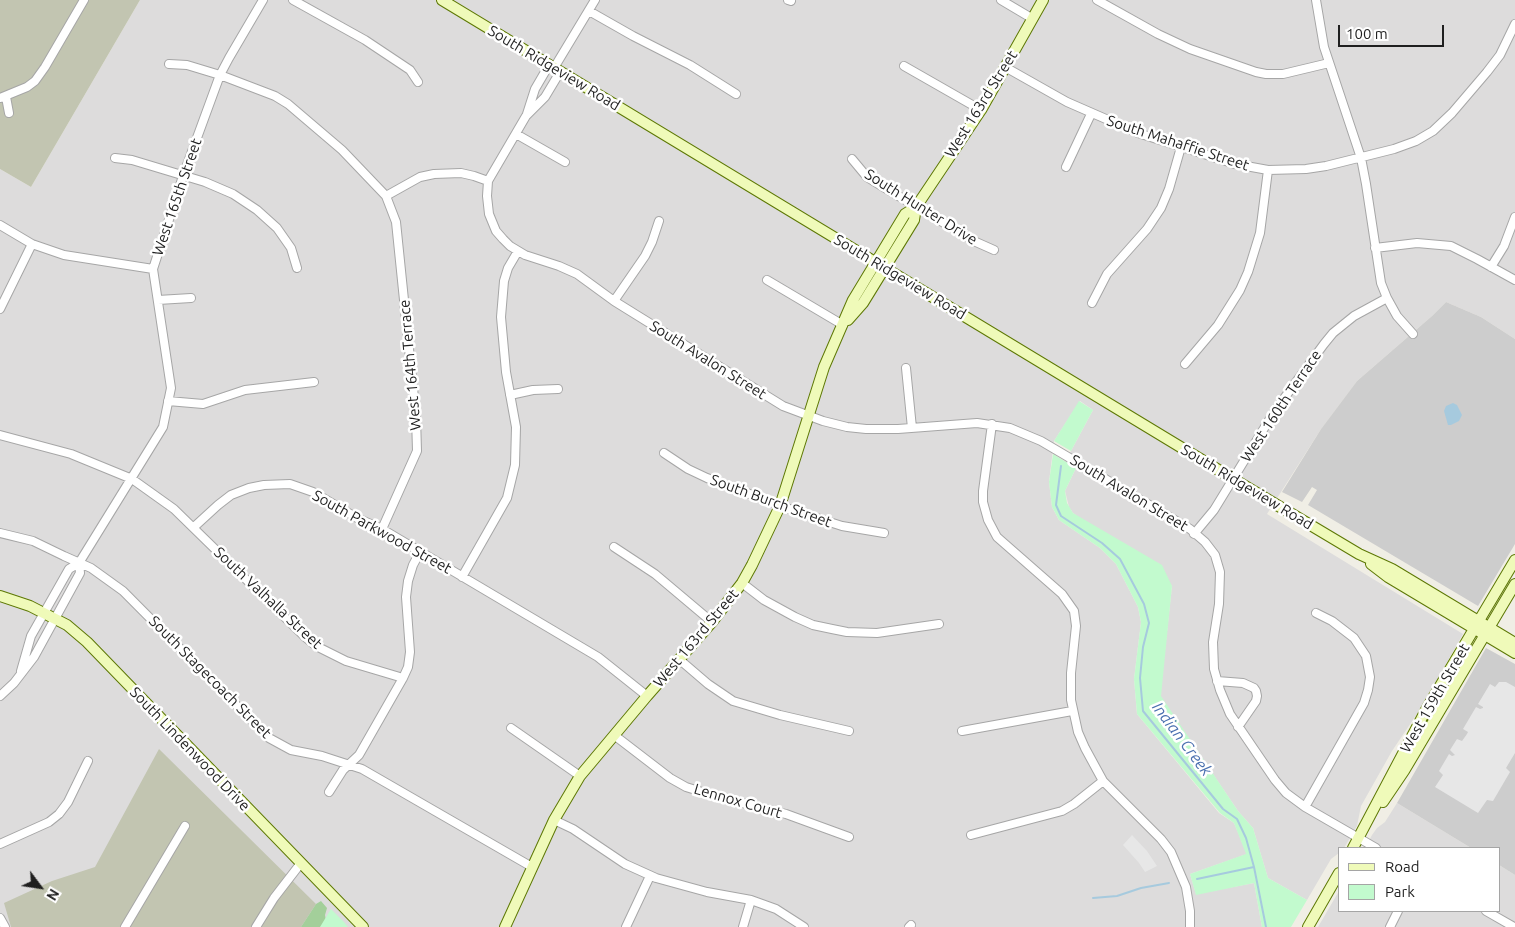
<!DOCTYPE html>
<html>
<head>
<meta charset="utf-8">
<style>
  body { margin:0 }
  #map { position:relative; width:1515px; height:927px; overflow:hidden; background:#f0eee5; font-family:Ubuntu,sans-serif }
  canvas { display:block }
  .legend { position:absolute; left:1338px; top:847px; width:162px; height:65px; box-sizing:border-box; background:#fff; border:1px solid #a5a5a5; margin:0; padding:6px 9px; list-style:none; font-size:15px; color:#1f1f1f }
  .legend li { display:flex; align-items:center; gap:10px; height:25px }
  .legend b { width:25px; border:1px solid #a5a5a5 }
  .north { position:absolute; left:15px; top:862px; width:50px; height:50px; -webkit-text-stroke:4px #fff; paint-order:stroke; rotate:121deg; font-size:14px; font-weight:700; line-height:20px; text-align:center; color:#1f1f1f }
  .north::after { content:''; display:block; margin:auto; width:18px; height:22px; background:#1f1f1f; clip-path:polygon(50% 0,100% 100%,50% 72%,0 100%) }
  .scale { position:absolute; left:1338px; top:25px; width:106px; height:22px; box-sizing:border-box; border:2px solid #1f1f1f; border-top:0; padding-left:6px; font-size:15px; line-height:18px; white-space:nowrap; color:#1f1f1f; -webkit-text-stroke:4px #fff; paint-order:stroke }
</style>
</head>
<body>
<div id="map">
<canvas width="1515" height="927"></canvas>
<ul class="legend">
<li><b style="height:6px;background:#effab9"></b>Road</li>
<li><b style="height:14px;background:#c2face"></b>Park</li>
</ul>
<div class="north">N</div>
<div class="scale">100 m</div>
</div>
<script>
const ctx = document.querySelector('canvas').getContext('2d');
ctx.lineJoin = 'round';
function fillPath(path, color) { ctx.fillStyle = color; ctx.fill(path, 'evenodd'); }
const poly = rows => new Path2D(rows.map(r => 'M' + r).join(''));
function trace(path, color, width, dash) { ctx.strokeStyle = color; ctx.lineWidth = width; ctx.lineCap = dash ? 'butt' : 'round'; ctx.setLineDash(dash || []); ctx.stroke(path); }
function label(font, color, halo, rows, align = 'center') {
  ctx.font = font + ' Ubuntu,sans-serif'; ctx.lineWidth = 5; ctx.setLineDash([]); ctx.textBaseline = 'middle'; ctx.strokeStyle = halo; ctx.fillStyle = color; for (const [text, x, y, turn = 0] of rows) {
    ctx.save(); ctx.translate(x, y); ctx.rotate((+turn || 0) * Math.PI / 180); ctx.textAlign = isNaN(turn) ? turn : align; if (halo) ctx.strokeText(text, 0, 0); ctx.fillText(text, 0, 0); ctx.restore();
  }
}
fillPath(poly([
  [140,0,1515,0,1515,339,1481,317,1446,302,1432,316,1357,381,1321,429,1267,514,1463,634,1423,705,1392,751,1361,806,1357,826,1347,843,1344,848,1339,848,1339,853,1331,859,1307,900,1268,878,1253,828,1238,811,1160,696,1172,586,1073,513,1069,507,1065,491,1076,468,1065,462,1093,410,1080,401,1054,441,1049,482,1052,507,1059,520,1100,548,1116,564,1138,607,1141,622,1134,679,1137,714,1219,813,1234,823,1247,854,1190,874,1196,894,1254,883,1262,927,0,927,0,169,31,187],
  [1397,803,1471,848,1365,848,1372,835,1377,828,1385,822],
  [1499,865,1515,875,1515,927,1318,927,1339,891,1339,911,1499,911]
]), '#dddcdc');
fillPath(poly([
  [1446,302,1481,317,1515,339,1515,544,1478,606,1308,505,1317,490,1312,487,1302,502,1282,492,1321,429,1357,381,1432,316],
  [1486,648,1515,664,1515,875,1499,865,1499,848,1471,848,1397,803]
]), '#cdcdcd');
fillPath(poly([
  [0,0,140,0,31,187,0,169],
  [159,749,316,904,301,927,11,927,4,903,52,881,95,867]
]), '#c2c5b1');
fillPath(poly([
  [321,901,327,908,325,915,326,921,322,927,301,927,316,904]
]), '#a3cf9a');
fillPath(poly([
  [1079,401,1093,410,1071,451,1054,441],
  [1053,454,1076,468,1065,491,1067,503,1073,513,1162,565,1172,586,1161,696,1238,811,1253,828,1268,878,1307,900,1291,927,1262,927,1254,883,1196,895,1190,874,1246,854,1234,823,1220,813,1137,714,1134,679,1141,622,1138,607,1116,564,1100,548,1059,520,1052,507,1049,482],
  [331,909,344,922,348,927,320,927]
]), '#c2face');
fillPath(poly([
  [1499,682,1506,682,1515,687,1515,753,1506,768,1510,772,1493,801,1487,800,1478,813,1435,787,1443,775,1439,771,1449,754,1452,756,1455,755,1450,750,1457,739,1462,741,1467,734,1468,732,1463,729,1476,707,1480,709,1483,708,1483,707,1478,704,1490,684,1495,687],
  [1132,835,1147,851,1157,866,1145,872,1139,863,1123,845]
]), '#e7e7e7');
fillPath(poly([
  [1453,403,1457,405,1462,415,1459,421,1451,425,1448,425,1444,411,1446,406]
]), '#a6cade');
trace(poly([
  [1061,466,1056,505,1061,516,1102,543,1120,559,1144,604,1149,623,1143,647,1140,678,1143,711,1223,809,1237,819,1246,838,1254,867,1266,927],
  [1197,879,1254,867],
  [1093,898,1117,896,1141,888,1169,883]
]), '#a6cade', 2);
const street = poly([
  [293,0,365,40,410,70,418,82],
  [788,0,791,1],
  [1001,0,1033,19],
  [1097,0,1158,34,1190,49,1256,72,1266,74,1283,74,1329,63],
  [1316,0,1324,47,1361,158,1366,184,1381,283,1387,298,1397,316,1413,334],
  [589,11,633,36,690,65,736,94],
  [169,64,187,65,220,75,275,96,288,104,342,150,386,196,396,222,416,417,417,451,382,529],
  [904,66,981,110],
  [1005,67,1067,102,1138,133,1235,164,1268,170,1306,169,1326,166,1394,149,1416,141,1433,131,1452,113,1487,72,1500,55,1515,24],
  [554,68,595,0],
  [560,72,545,97,526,116,488,181,487,196,489,214,496,231,503,239,510,246,525,255,559,266,577,274,614,301,783,406,823,421,847,427,866,429,898,429,977,423,1010,428,1041,441,1190,529,1205,542,1215,555,1220,572,1219,604,1213,642,1214,669,1220,690,1230,714,1275,780,1286,793,1305,807,1376,848],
  [6,97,9,113],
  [0,98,27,87,35,81,45,67,84,0],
  [527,114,535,89,549,65],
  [516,134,565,162],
  [115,158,132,160,205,182,233,194,257,210,277,228,291,248,297,268],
  [852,159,867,177,880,185,976,242,994,250],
  [1066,167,1091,114],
  [386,196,420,177,434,174,461,173,474,176,488,181],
  [0,225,32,244,64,255,153,269],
  [1375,248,1417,243,1451,246,1477,259,1515,280],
  [1491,267,1504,246,1515,217],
  [767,280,843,325],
  [158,300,191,298],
  [614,301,645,256,652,242,659,221],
  [1092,303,1107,274,1147,229,1161,208,1169,189,1181,147],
  [0,309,32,244],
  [1185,364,1218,325,1240,290,1248,272,1260,233,1268,170],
  [906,368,912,428],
  [510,395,533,390,558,389],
  [168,401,203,404,245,390,314,382],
  [992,424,983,491,983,502,988,520,997,537,1062,594,1074,611,1076,626,1071,673,1071,700,1078,732,1085,748,1103,781,1161,839,1171,852,1186,887,1190,911,1190,927],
  [0,435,71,454,132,479,174,509,305,637,316,646,346,661,403,678],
  [664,453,688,469,707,478,792,510,842,526,884,533],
  [194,527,218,505,231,495,249,488,264,485,290,484,313,492,357,518,382,529,598,657,647,696],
  [0,533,33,541,64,556,91,568,123,591,269,738,291,750,322,756,362,769,532,867],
  [1194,534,1214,510,1274,412,1324,344,1333,333,1354,316,1387,298],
  [614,547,655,574,712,622],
  [79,563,163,427,171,388,153,269,183,176,220,75,229,58,263,0],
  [462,577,507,498,515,465,516,427,506,372,501,317,504,281,508,268,518,251],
  [742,583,764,600,795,617,813,625,832,629,847,632,877,633,939,624],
  [680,660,708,684,733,701,780,715,849,731],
  [1217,681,1243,683,1254,688,1256,691,1257,696,1256,701,1238,727],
  [0,696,14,683,34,657,80,573,79,563,69,569,31,636,21,671],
  [511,728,580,776],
  [962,731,1072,711],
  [614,735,670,778,686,787,715,796,786,814,849,837],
  [329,792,343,770,359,755,403,678,408,667,410,652,406,597,408,581,413,565,420,552],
  [1305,807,1364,703,1368,690,1370,677,1366,656,1354,638,1332,621,1316,613],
  [554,820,573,829,625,864,656,878,707,892,751,900,776,909,804,927],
  [971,835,1062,811,1074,804,1103,781],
  [0,844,49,822,59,814,68,802,88,761],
  [1486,911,1514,927],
  [0,918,5,927],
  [125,927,185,826],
  [256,927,274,898,301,863],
  [626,927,650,876],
  [743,927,751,900],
  [909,927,911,925],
  [1390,927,1398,911]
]);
const secondary = poly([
  [442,0,1240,483,1359,554,1392,569,1515,643],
  [848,320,863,303,914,220,916,207],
  [1371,564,1388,577,1515,653],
  [0,596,30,606,67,625,87,642,363,927],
  [1383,802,1404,771,1515,584],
  [1353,848,1427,708,1515,560],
  [505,927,554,820,580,776,647,696,712,622,742,583,752,565,780,506,824,367,853,300,905,214,916,207,981,110,1043,0],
  [1308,927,1339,873]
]);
trace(street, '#a6a6a6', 10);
trace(secondary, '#5d7804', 12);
trace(street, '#fff', 8);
trace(secondary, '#effab9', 10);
label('15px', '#1f1f1f', '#fff', [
  ["South Ridgeview Road",554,68,31],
  ["West 163rd Street",981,104,-58],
  ["South Mahaffie Street",1178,143,18],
  ["West 165th Street",177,197,-71],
  ["South Hunter Drive",921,207,32],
  ["South Ridgeview Road",900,277,31],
  ["South Avalon Street",708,360,32],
  ["West 164th Terrace",410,365,-95],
  ["West 160th Terrace",1281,406,-56],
  ["South Ridgeview Road",1247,487,31],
  ["South Avalon Street",1129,493,31],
  ["South Burch Street",771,501,20],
  ["South Parkwood Street",382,532,29],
  ["South Valhalla Street",268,598,43],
  ["West 163rd Street",696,638,-50],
  ["South Stagecoach Street",210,677,45],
  ["West 159th Street",1435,698,-60],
  ["South Lindenwood Drive",190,749,46],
  ["Lennox Court",738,801,16]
]);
label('italic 16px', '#4b71b0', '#fff', [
  ["Indian Creek",1182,739,53]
]);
</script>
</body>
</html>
